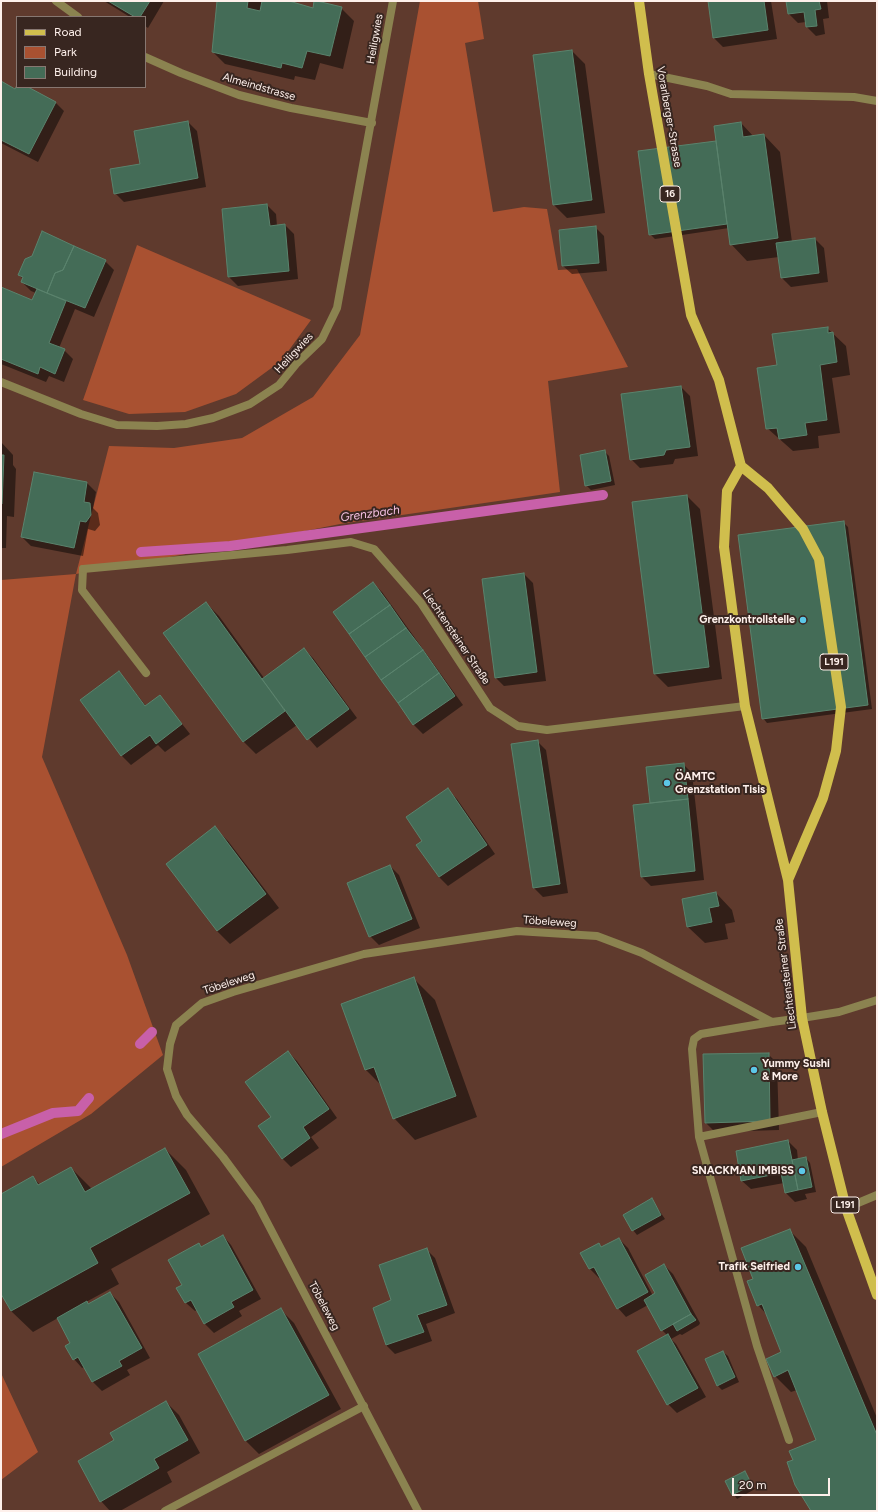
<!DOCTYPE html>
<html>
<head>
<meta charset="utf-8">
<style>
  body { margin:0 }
  #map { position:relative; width:878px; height:1512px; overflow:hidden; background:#5f3a2d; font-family:Figtree,sans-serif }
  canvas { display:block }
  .frame { position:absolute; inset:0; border:2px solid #fef0eb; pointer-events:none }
  .legend { position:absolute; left:16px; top:16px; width:130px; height:72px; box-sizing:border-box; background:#382620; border:1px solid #877771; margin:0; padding:5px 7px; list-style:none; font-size:12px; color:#fef0eb }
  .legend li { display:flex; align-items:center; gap:8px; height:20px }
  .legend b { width:20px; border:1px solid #877771 }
  .scale { position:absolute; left:732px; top:1478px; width:98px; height:18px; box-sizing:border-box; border:2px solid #fef0eb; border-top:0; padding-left:5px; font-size:12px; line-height:14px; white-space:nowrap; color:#fef0eb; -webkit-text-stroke:3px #382620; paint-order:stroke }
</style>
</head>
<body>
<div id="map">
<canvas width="878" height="1512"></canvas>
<div class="frame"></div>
<ul class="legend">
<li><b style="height:5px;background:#d0be4d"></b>Road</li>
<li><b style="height:11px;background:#a95131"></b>Park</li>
<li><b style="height:11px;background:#446c57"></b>Building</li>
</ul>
<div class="scale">20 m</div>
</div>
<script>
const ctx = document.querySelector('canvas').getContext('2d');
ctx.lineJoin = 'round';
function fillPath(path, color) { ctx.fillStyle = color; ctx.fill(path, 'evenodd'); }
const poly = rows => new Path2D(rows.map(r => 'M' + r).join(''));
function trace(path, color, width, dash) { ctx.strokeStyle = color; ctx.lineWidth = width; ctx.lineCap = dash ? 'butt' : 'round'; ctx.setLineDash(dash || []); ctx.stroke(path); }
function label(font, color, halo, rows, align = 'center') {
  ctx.font = font + ' Figtree,sans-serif'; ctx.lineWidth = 4; ctx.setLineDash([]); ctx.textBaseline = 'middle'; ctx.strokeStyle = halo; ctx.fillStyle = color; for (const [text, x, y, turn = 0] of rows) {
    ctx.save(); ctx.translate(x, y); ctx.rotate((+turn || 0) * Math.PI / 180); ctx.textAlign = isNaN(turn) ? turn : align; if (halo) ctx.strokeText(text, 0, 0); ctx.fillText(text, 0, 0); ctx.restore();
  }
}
fillPath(poly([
  [420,1,478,1,484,39,465,43,493,212,524,207,547,209,558,270,577,269,628,367,548,381,560,492,340,524,230,546,76,574,42,757,127,955,163,1055,91,1114,1,1167,1,580,76,574,109,446,174,448,242,438,313,397,360,335],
  [137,245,311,320,281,361,236,394,185,412,129,414,83,400],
  [1,1373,38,1452,1,1480]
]), '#a95131');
fillPath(poly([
  [104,1,164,1,148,28,145,26,145,17,130,17],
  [218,1,261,1,263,3,263,1,282,1,313,9,341,8,354,21,343,69,320,63,315,80,295,76,294,80,225,64,212,51,214,43],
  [709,1,771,1,777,39,723,47,714,38],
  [787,1,827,1,829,18,823,19,825,34,816,36,807,27,806,22,798,23,789,14],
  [572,51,585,64,605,213,567,218,554,205,534,56],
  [1,82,16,90,17,87,26,87,55,102,64,111,38,162,1,143],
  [188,122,197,131,206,187,124,202,115,193,141,165],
  [741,123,754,137,764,135,780,152,792,242,815,239,824,248,828,282,791,287,782,278,779,257,747,261,731,244,729,228,655,239,650,234,639,152,717,142],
  [267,205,276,214,277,226,285,225,294,234,298,279,238,286,229,277],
  [595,227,604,236,607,271,572,274,563,266],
  [33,256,105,261,114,270,94,317,75,309,59,348,64,350,73,359,64,382,49,376,46,382,1,364,1,288,32,301,36,293,31,291,22,282,23,279,19,275],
  [827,328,846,346,850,375,832,378,840,433,818,436,819,448,793,451,767,428,778,366],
  [681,387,690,396,698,456,675,459,673,464,640,468,631,459],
  [1,442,13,455,13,465,16,469,14,517,7,516,6,548,1,548],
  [605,452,609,456,615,485,591,490,586,485],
  [35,473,87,483,96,492,93,508,98,513,100,525,95,531,88,529,83,556,31,546,22,537],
  [687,496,700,509,722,679,668,687,655,674],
  [843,522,848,527,872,709,767,723,763,718],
  [524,574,533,583,546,681,504,686,495,677],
  [373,583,382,592,463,705,423,734,414,725,334,612],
  [206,603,219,616,264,678,304,649,313,658,357,718,317,748,297,725,256,754,243,741],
  [119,672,146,706,160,696,190,734,165,752,158,745,131,765,122,756,81,701],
  [537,741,546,750,568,893,543,897,534,888,512,745],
  [683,764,692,773,704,880,651,886,642,877,634,806,651,804,647,768],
  [448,790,457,799,495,854,448,886,439,877,418,845,423,841],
  [215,828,228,841,279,908,230,944,217,931],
  [390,866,399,875,420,928,379,945,370,936],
  [716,893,732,910,735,922,725,924,728,939,705,943,688,927],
  [413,978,435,1000,477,1117,415,1140,394,1118,382,1086,366,1070],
  [288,1052,297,1061,337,1118,311,1137,319,1148,291,1167,282,1158,272,1117],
  [768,1054,777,1063,779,1130,715,1132,706,1123],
  [788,1141,797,1150,798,1160,806,1158,810,1163,816,1192,805,1194,807,1199,795,1202,786,1193,784,1183,751,1189,742,1181],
  [165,1149,186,1170,210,1214,111,1269,119,1284,86,1302,89,1305,110,1293,119,1302,150,1358,127,1370,130,1375,102,1391,93,1382,85,1367,82,1368,74,1359,72,1343,58,1318,33,1332,11,1311,1,1292,1,1195,33,1177,40,1185,71,1168,92,1189],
  [652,1200,665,1219,637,1235,633,1230],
  [789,1230,806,1247,877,1418,877,1511,812,1511,794,1460,817,1441,797,1390,791,1392,775,1376,783,1353,768,1316,758,1305,755,1280],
  [223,1236,231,1245,261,1299,239,1311,242,1316,214,1333,205,1324,197,1310,195,1311,186,1303,183,1285,199,1245,202,1248],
  [619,1239,628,1248,653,1296,657,1294,664,1265,673,1274,700,1323,699,1325,682,1335,680,1334,671,1339,676,1344,706,1397,677,1413,668,1404,667,1335,662,1330,648,1305,626,1317,618,1308,600,1277,599,1278,590,1269,582,1254,599,1244,602,1247],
  [426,1249,435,1258,455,1313,426,1324,432,1341,395,1354,386,1345,393,1301],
  [281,1310,294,1323,341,1409,259,1454,246,1441],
  [723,1352,728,1356,739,1382,722,1390,717,1385],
  [166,1402,179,1415,200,1453,167,1472,172,1482,120,1511,110,1511,101,1501,116,1441],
  [744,1473,755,1489,737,1499,726,1482]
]), '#0007');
trace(poly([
  [141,552,230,546,603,495],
  [140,1044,152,1032],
  [1,1134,53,1113,78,1111,89,1098]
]), '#c860a9', 10);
const building = poly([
  [108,1,150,1,140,17,135,17,108,1],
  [217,1,248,1,247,8,260,11,262,1,289,1,313,8,314,1,317,1,342,7,330,56,307,51,302,68,282,63,281,68,212,52,217,1],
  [708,1,764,1,768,30,713,38,708,1],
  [786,1,819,1,821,9,815,10,817,26,806,27,804,12,788,14,786,1],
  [572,50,592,200,553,205,533,55,572,50],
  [1,81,15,89,17,85,17,87,28,87,56,102,29,154,1,140,1,81],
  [188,121,198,178,114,194,110,169,140,164,134,131,188,121],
  [741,122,743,137,764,134,778,238,730,245,714,126,741,122],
  [716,141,727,224,649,235,638,151,716,141],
  [267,204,270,226,285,224,289,271,228,277,222,209,267,204],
  [596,226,599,263,562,266,559,230,596,226],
  [42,231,74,246,63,270,55,273,47,293,21,282,23,277,18,275,25,259,32,256,42,231],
  [815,238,819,273,781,278,776,243,815,238],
  [74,246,106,260,85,308,47,293,55,273,63,270,74,246],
  [1,287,32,300,37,289,66,301,49,343,65,349,55,374,40,367,38,374,1,359,1,287],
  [828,327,828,333,833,332,837,362,820,365,827,420,805,423,807,435,779,439,777,428,766,429,757,368,777,365,772,334,828,327],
  [681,386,690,447,666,450,664,455,630,460,621,394,681,386],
  [605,450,611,481,585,486,580,455,605,450],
  [1,455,4,455,2,504,1,504,1,455],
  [34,472,87,482,84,502,90,503,91,515,86,522,80,521,74,548,21,537,34,472],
  [687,495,709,667,654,674,632,502,687,495],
  [844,521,868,705,762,719,738,535,844,521],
  [524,573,537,672,495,678,482,579,524,573],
  [373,582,390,605,349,634,333,612,373,582],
  [206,602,285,711,243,742,163,633,206,602],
  [390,605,406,628,365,657,349,634,390,605],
  [406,628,423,650,381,680,365,657,406,628],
  [304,648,349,709,307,740,262,679,304,648],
  [423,650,439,673,398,703,381,680,423,650],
  [119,671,145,706,160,695,182,724,156,744,150,735,121,756,80,700,119,671],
  [439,673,455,696,413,725,398,703,439,673],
  [538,740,560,884,533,888,511,744,538,740],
  [684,763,688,799,650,803,646,767,684,763],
  [448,788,487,845,439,877,416,845,422,841,406,817,448,788],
  [688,799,695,871,641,877,633,805,688,799],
  [215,826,266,894,217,931,166,864,215,826],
  [390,865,412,919,369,937,347,883,390,865],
  [716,892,719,906,709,908,712,922,687,927,682,899,716,892],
  [414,977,456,1096,393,1119,374,1067,365,1070,341,1004,414,977],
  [288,1051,329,1109,303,1127,310,1138,282,1159,258,1126,271,1117,245,1082,288,1051],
  [769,1053,770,1121,705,1123,703,1054,769,1053],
  [788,1140,798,1190,785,1193,781,1173,741,1181,736,1151,788,1140],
  [165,1148,190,1193,90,1248,98,1263,11,1311,1,1294,1,1194,33,1176,38,1185,71,1167,85,1192,165,1148],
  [806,1157,812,1187,798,1190,792,1160,806,1157],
  [652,1198,661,1215,632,1231,623,1215,652,1198],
  [790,1229,877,1435,877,1511,811,1511,795,1485,787,1462,793,1460,789,1451,816,1440,788,1370,774,1377,766,1359,781,1352,762,1304,757,1306,747,1281,753,1279,741,1248,790,1229],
  [223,1235,253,1290,231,1302,234,1307,204,1324,191,1300,185,1303,176,1288,182,1285,168,1260,199,1243,201,1247,223,1235],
  [619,1238,648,1292,617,1309,594,1267,589,1269,580,1253,599,1243,601,1247,619,1238],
  [427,1248,447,1305,417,1315,424,1332,386,1345,373,1308,391,1300,379,1265,427,1248],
  [664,1264,691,1314,661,1331,644,1300,655,1293,645,1275,664,1264],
  [110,1292,142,1348,119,1361,122,1366,92,1382,78,1357,73,1360,65,1346,70,1343,57,1318,87,1301,88,1304,110,1292],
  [281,1308,329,1395,245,1441,198,1354,281,1308],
  [691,1314,696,1320,677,1331,673,1324,691,1314],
  [668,1334,698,1388,667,1405,637,1351,668,1334],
  [723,1351,735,1377,717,1386,705,1359,723,1351],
  [166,1401,188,1440,154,1459,159,1468,100,1502,78,1461,114,1440,110,1433,166,1401],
  [745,1471,752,1485,732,1495,725,1481,745,1471]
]);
fillPath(building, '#446c57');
trace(building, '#5a836d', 1);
trace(poly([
  [649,74,707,86,731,94,854,97,877,101],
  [83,569,82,590,146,673],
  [802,1018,839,1012,877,1000],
  [772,1022,701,1034,694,1039,692,1049,699,1137,757,1346,789,1440],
  [699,1137,822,1112],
  [846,1208,877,1195],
  [165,1511,364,1406]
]), '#8b8350', 8);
trace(poly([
  [56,1,78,17],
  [145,57,181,73,239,95,291,108,372,123],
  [1,382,81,414,117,425,157,426,186,424,213,418,250,404,279,385,297,363,322,339,337,308,393,1],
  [83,569,287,550,351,542,374,549,421,603,490,708,518,726,547,730,745,706],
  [418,1511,257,1203,223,1157,187,1115,176,1096,167,1069,170,1044,176,1025,202,1003,233,992,364,954,517,931,597,936,642,953,772,1022,802,1018]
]), '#8b8350', 8);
trace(poly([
  [639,1,649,74,691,315,719,380,741,466],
  [741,466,727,491,724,547,745,706,788,880,802,1018,822,1112,846,1208,877,1295],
  [741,466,768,488,803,529,819,559,841,707,836,751,823,798,788,880]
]), '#d0be4d', 10);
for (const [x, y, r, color] of [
  [803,620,4,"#5cc7e7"],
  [667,783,4,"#5cc7e7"],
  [754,1070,4,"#5cc7e7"],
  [802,1171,4,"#5cc7e7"],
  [798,1267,4,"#5cc7e7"]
]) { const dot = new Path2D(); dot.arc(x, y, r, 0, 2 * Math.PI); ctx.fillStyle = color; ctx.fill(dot); trace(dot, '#382620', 1.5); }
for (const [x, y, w] of [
  [670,194,20],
  [834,662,28],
  [845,1205,28]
]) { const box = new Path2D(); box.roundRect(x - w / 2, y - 8, w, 16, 3); ctx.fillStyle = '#382620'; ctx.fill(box); trace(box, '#fef0eb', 1); }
label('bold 10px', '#fef0eb', null, [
  ["16",670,194],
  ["L191",834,662],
  ["L191",845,1205]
]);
label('11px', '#fef0eb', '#382620', [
  ["Heiligwies",375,39,-80],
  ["Almeindstrasse",259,87,16],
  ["Vorarlberger-Strasse",669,117,80],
  ["Heiligwies",294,353,-47],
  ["Liechtensteiner Straße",456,637,56],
  ["Töbeleweg",550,922,4],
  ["Liechtensteiner Straße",786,974,-97],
  ["Töbeleweg",229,983,-18],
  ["Töbeleweg",324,1306,62]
]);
label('bold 11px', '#fef0eb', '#382620', [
  ["Grenzkontrollstelle",795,620],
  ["ÖAMTC",675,777,"left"],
  ["Grenzstation Tisis",675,790,"left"],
  ["Yummy Sushi",762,1064,"left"],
  ["& More",762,1077,"left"],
  ["SNACKMAN IMBISS",794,1171],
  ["Trafik Seifried",790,1267]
], 'right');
label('italic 12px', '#f5c0e2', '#382620', [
  ["Grenzbach",370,514,-8]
]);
</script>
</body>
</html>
